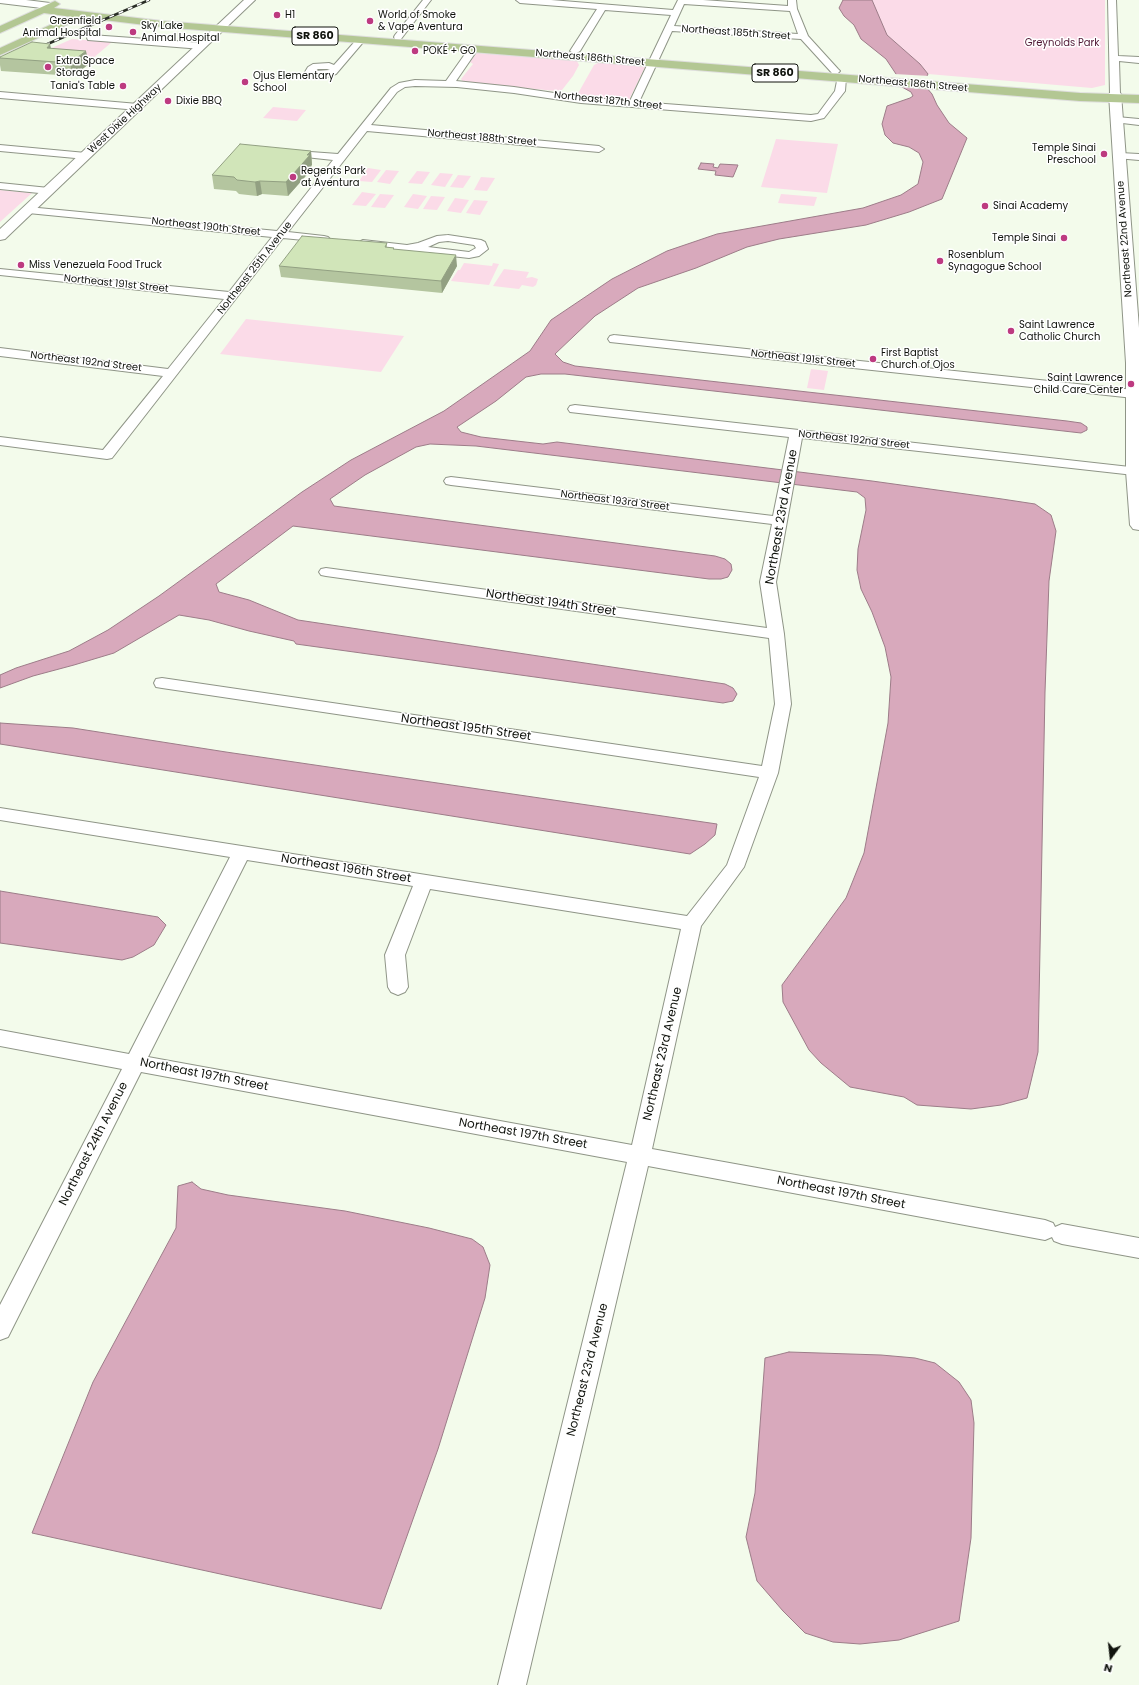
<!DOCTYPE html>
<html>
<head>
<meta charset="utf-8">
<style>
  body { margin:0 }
  #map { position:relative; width:1139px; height:1685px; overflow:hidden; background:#f3fbeb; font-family:Poppins,sans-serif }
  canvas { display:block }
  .north { position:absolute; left:1091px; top:1637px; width:40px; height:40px; -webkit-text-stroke:3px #fff; paint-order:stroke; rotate:195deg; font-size:11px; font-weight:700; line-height:16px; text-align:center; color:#10130d }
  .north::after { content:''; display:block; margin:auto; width:14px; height:18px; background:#10130d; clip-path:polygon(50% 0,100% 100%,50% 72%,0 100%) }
</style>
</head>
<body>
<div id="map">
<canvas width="1139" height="1685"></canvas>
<div class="north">N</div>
</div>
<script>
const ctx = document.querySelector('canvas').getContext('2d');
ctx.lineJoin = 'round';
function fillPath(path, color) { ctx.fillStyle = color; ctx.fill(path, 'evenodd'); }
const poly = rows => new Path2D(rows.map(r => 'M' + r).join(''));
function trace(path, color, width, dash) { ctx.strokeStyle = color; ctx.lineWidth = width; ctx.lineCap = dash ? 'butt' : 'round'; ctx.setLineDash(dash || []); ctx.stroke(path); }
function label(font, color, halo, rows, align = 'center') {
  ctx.font = font + ' Poppins,sans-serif'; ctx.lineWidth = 3; ctx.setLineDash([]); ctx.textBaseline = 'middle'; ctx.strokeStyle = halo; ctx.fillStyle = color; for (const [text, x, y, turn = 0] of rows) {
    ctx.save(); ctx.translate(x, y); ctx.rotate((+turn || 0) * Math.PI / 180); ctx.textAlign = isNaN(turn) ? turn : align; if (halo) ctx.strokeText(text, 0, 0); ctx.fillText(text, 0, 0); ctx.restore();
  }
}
fillPath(poly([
  [872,0,1105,0,1105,85,1092,88,928,74,920,64,887,35],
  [72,39,112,42,92,59,38,54],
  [477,53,570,60,577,61,579,65,573,76,562,90,556,91,463,82,461,79,473,64,470,62],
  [605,63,645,67,629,100,625,102,576,97,594,65,598,63],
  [273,107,306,110,297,121,263,118],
  [776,139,838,144,827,193,761,187],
  [368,168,381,170,372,182,359,181],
  [386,170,399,171,390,184,377,182],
  [417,171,430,172,422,184,408,183],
  [440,173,453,174,445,187,431,185],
  [458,175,471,176,463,188,450,187],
  [481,177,495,178,487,191,474,190],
  [0,190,32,193,0,222],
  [362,192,376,194,366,206,352,205],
  [380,194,394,195,385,208,371,207],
  [413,194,427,196,418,209,404,207],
  [781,194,817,197,814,206,778,203],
  [431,196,445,197,437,210,423,209],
  [455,198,469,200,461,213,447,211],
  [474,200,488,201,480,215,466,213],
  [464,263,492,266,493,263,499,264,489,285,451,281,458,270,460,270],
  [504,269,529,272,526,278,532,277,538,279,536,285,533,287,522,285,519,289,493,286],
  [246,319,404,336,381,372,220,354],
  [811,369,828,371,824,390,807,388]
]), '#fbdbe8');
const water = poly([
  [843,0,872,0,887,35,920,64,928,74,924,82,926,87,932,94,937,105,949,123,967,138,942,199,909,212,866,225,779,239,747,247,696,268,638,288,595,316,555,354,563,362,575,366,1067,421,1081,423,1087,427,1087,430,1081,433,565,374,541,374,526,377,496,401,457,427,461,432,481,437,543,444,557,442,872,481,1002,499,1035,504,1051,515,1056,531,1049,581,1045,692,1038,1052,1027,1098,1001,1105,971,1109,917,1105,904,1097,850,1087,821,1063,809,1050,783,1002,782,985,846,898,864,853,888,723,891,677,885,647,872,612,861,589,857,570,858,549,866,510,865,498,857,492,476,446,430,444,416,447,365,475,330,499,334,506,715,556,725,559,731,564,732,570,728,577,721,579,709,579,293,526,216,584,219,592,249,600,298,620,725,684,733,688,737,694,733,701,723,703,296,644,294,641,249,631,209,620,179,615,114,653,74,665,33,676,0,688,0,675,16,668,69,651,108,630,159,596,302,492,351,460,444,411,530,351,551,320,612,279,667,251,717,234,863,208,901,195,918,184,923,162,919,153,909,147,893,143,885,135,882,124,887,106,910,98,913,96,911,92,902,87,900,80,886,59,861,39,854,25,844,16,839,8,843,0],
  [701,163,714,164,713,167,718,168,720,164,738,165,733,177,715,175,716,171,698,169,701,163],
  [0,723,73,728,226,752,717,824,715,835,705,844,690,854,0,744,0,723],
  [0,891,158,917,166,925,154,945,133,957,122,960,0,943,0,891],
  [192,1182,201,1189,228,1195,345,1211,429,1228,472,1239,483,1247,490,1265,485,1298,438,1449,381,1609,32,1533,93,1382,176,1228,178,1186,192,1182],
  [789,1352,881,1355,915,1358,935,1363,959,1382,971,1400,974,1423,971,1538,959,1621,899,1640,860,1644,833,1642,805,1633,783,1611,757,1581,746,1537,755,1493,765,1358,789,1352]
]);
fillPath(water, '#d8a9bc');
trace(water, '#9c7c88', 1);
fillPath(poly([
  [894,74,930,76,927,81,897,79]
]), '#f3fbeb');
const minor = poly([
  [423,0,431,0,401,39,395,39,394,37,395,35,423,0],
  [516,0,551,0,673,10,678,0,703,0,788,6,788,0,796,0,797,9,808,36,838,69,840,71,838,73,832,73,801,39,672,31,639,102,811,115,818,114,835,91,838,76,844,76,846,78,845,91,824,118,811,121,581,103,514,93,457,87,415,86,405,87,397,92,371,125,599,146,604,149,599,152,367,131,288,232,324,236,328,237,330,239,328,241,324,242,283,238,112,458,107,459,0,445,0,437,103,450,163,376,0,356,0,348,168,369,224,299,0,275,0,269,229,292,272,237,28,213,24,212,23,210,24,208,28,207,277,231,333,160,287,155,282,152,283,150,338,154,391,88,399,83,415,80,446,81,470,47,473,46,478,49,456,81,514,87,581,97,630,101,671,15,605,10,580,51,575,54,570,51,597,9,520,3,516,0],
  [684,4,790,11,798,34,674,26,684,4],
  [1108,0,1116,0,1118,56,1139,57,1139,63,1119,61,1120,94,1115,97,1110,94,1108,0],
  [91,35,202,43,206,46,202,49,88,40,87,38,88,36,91,35],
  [361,37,365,40,336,74,327,77,315,77,305,72,308,67,313,64,329,63,334,65,358,38,361,37],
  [318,69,327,69,330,70,315,71,318,69],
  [0,92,138,104,143,107,138,110,0,98,0,92],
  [1117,117,1139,119,1139,125,1114,122,1112,120,1114,118,1117,117],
  [0,145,86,153,91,156,86,159,0,151,0,145],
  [1120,153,1139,154,1139,160,1116,158,1115,156,1120,153],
  [0,183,49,188,54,191,49,194,0,189,0,183],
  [448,235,481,240,485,242,488,249,479,256,469,258,363,246,357,243,363,240,407,245,418,243,437,236,448,235],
  [448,241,474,245,476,248,469,252,428,247,439,242,448,241],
  [614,335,1134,390,1139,391,1139,396,1134,398,610,342,608,339,610,336,614,335],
  [575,405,1139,468,1139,474,1134,475,802,438,776,582,784,634,791,704,778,773,744,867,701,926,652,1149,1045,1220,1053,1223,1055,1227,1062,1224,1139,1238,1139,1258,1062,1244,1054,1241,1052,1237,1045,1240,648,1166,526,1685,498,1685,627,1162,141,1072,8,1337,0,1340,0,1305,122,1069,0,1046,0,1030,129,1054,230,857,0,820,0,808,687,916,727,865,759,777,162,688,156,687,154,683,156,679,162,678,762,766,775,704,769,638,326,576,321,575,319,572,321,569,326,568,767,628,760,582,772,524,451,485,446,484,444,481,446,478,451,477,773,516,789,437,570,412,568,409,570,406,575,405],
  [247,860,413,886,385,955,388,987,391,992,398,995,405,992,408,987,405,955,430,889,681,929,632,1145,148,1057,247,860]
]);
const tertiary = poly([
  [0,0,26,0,50,3,55,6,50,9,0,3,0,0],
  [244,0,255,0,5,239,0,240,0,229,244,0],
  [1115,91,1119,92,1121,94,1139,328,1139,530,1133,529,1130,525,1126,471,1126,363,1109,94,1111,92,1115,91]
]);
const primary = poly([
  [55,1,60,4,54,8,162,21,1080,93,1139,95,1139,103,1080,101,162,27,87,18,69,24,0,55,0,48,61,20,72,17,44,13,0,33,0,26,55,1]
]);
trace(minor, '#8f9587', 2);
trace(tertiary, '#8f9587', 2);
trace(primary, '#dededd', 2);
fillPath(minor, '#fff');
fillPath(tertiary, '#fff');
fillPath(primary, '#b3c793');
const rail = poly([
  [36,49,149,0]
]);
trace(rail, '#292d26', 2.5);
trace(rail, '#fff', 1.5, [5]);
fillPath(poly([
  [51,48,89,64,73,76,1,71,0,65,0,57],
  [311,151,312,165,311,166,312,169,288,196,262,194,257,196,239,194,236,191,214,189,212,175],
  [387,243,387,247,394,248,394,250,457,266,442,293,281,277,279,266]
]), '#b4c59f');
fillPath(poly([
  [50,44,53,57,47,48],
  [86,51,89,64,73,76,70,63],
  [311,151,312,165,311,166,312,169,288,196,286,182],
  [260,181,262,194,257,196,255,182],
  [456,255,457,266,442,293,441,281]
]), '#92a082');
const building = poly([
  [32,42,50,44,47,48,86,51,70,63,0,58,0,57,32,42],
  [240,144,311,151,307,155,310,155,286,182,260,181,255,182,237,180,234,177,212,175,240,144],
  [302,236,387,243,385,247,394,248,393,249,456,255,441,281,279,266,302,236]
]);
fillPath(building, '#d1e5b9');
trace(building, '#92a082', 1);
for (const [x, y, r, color] of [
  [277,15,4,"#bd3a80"],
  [370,21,4,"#bd3a80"],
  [109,27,4,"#bd3a80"],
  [133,32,4,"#bd3a80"],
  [415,51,4,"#bd3a80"],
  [48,67,4,"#bd3a80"],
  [245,82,4,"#bd3a80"],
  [123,86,4,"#bd3a80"],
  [168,101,4,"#bd3a80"],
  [1104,154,4,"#bd3a80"],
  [293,177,4,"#bd3a80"],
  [985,206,4,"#bd3a80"],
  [1064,238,4,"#bd3a80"],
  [940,261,4,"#bd3a80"],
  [21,265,4,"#bd3a80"],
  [1011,331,4,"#bd3a80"],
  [873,359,4,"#bd3a80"],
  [1131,384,4,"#bd3a80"]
]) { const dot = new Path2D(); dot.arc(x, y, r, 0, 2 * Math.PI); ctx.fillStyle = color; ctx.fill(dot); trace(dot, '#fff', 1.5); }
label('10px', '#10130d', '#fff', [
  ["H1",285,15],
  ["World of Smoke",378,15],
  ["& Vape Aventura",378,27],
  ["Greenfield",101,21,"right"],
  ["Animal Hospital",101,33,"right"],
  ["Sky Lake",141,26],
  ["Animal Hospital",141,38],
  ["POKÉ + GO",423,51],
  ["Extra Space",56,61],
  ["Storage",56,73],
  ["Ojus Elementary",253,76],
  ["School",253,88],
  ["Tania's Table",115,86,"right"],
  ["Dixie BBQ",176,101],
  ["Temple Sinai",1096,148,"right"],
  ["Preschool",1096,160,"right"],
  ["Regents Park",301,171],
  ["at Aventura",301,183],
  ["Sinai Academy",993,206],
  ["Temple Sinai",1056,238,"right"],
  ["Rosenblum",948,255],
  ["Synagogue School",948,267],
  ["Miss Venezuela Food Truck",29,265],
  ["Saint Lawrence",1019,325],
  ["Catholic Church",1019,337],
  ["First Baptist",881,353],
  ["Church of Ojos",881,365],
  ["Saint Lawrence",1123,378,"right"],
  ["Child Care Center",1123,390,"right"]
], 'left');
label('10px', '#10130d', '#fff', [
  ["Northeast 185th Street",736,33,4],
  ["Northeast 186th Street",590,58,5],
  ["Northeast 186th Street",913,84,5],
  ["Northeast 187th Street",608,101,6],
  ["West Dixie Highway",125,119,-43],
  ["Northeast 188th Street",482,138,5],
  ["Northeast 190th Street",206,227,6],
  ["Northeast 22nd Avenue",1125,239,-94],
  ["Northeast 25th Avenue",255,268,-52],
  ["Northeast 191st Street",116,284,6],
  ["Northeast 191st Street",803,359,6],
  ["Northeast 192nd Street",86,362,7],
  ["Northeast 192nd Street",854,440,6],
  ["Northeast 193rd Street",615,501,7]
]);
label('10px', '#4f1734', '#fff', [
  ["Greynolds Park",1062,43]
]);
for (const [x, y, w] of [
  [315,36,46],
  [775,73,46]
]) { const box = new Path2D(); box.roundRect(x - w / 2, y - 9, w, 18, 3); ctx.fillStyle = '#fff'; ctx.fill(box); trace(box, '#10130d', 1); }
label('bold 11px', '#10130d', null, [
  ["SR 860",315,36],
  ["SR 860",775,73]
]);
label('12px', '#10130d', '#fff', [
  ["Northeast 23rd Avenue",782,517,-80],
  ["Northeast 194th Street",551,603,8],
  ["Northeast 195th Street",466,728,8],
  ["Northeast 196th Street",346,869,9],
  ["Northeast 23rd Avenue",663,1054,-77],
  ["Northeast 197th Street",204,1075,11],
  ["Northeast 197th Street",523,1134,10],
  ["Northeast 24th Avenue",94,1144,-63],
  ["Northeast 197th Street",841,1193,11],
  ["Northeast 23rd Avenue",588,1370,-76]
]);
</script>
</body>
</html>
